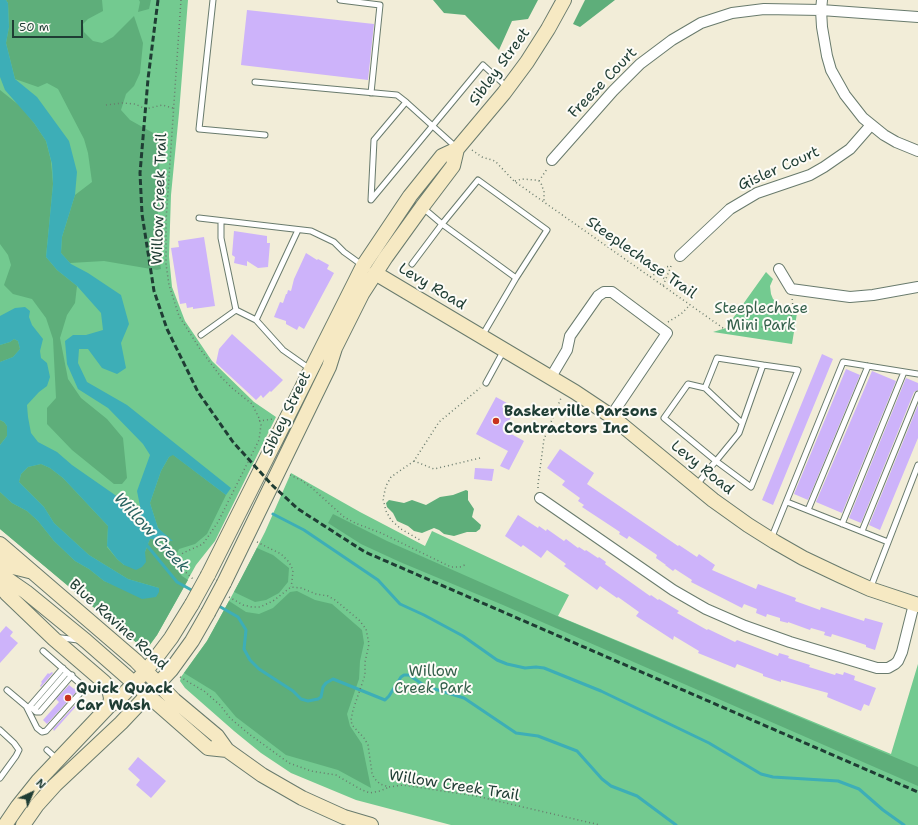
<!DOCTYPE html>
<html>
<head>
<meta charset="utf-8">
<style>
  body { margin:0 }
  #map { position:relative; width:918px; height:825px; overflow:hidden; background:#f2edd8; font-family:"Shantell Sans",sans-serif }
  canvas { display:block }
  .north { position:absolute; left:12px; top:773px; width:40px; height:40px; -webkit-text-stroke:3px #fdfcf7; paint-order:stroke; rotate:44deg; font-size:11px; font-weight:700; line-height:16px; text-align:center; color:#1f3d34 }
  .north::after { content:''; display:block; margin:auto; width:14px; height:18px; background:#1f3d34; clip-path:polygon(50% 0,100% 100%,50% 72%,0 100%) }
  .scale { position:absolute; left:12px; top:20px; width:71px; height:18px; box-sizing:border-box; border:2px solid #1f3d34; border-top:0; padding-left:5px; font-size:12px; line-height:14px; white-space:nowrap; color:#1f3d34; -webkit-text-stroke:3px #fdfcf7; paint-order:stroke }
</style>
</head>
<body>
<div id="map">
<canvas width="918" height="825"></canvas>
<div class="north">N</div>
<div class="scale">50 m</div>
</div>
<script>
const ctx = document.querySelector('canvas').getContext('2d');
ctx.lineJoin = 'round';
function fillPath(path, color) { ctx.fillStyle = color; ctx.fill(path, 'evenodd'); }
const poly = rows => new Path2D(rows.map(r => 'M' + r).join(''));
function trace(path, color, width, dash) { ctx.strokeStyle = color; ctx.lineWidth = width; ctx.lineCap = dash ? 'butt' : 'round'; ctx.setLineDash(dash || []); ctx.stroke(path); }
function label(font, color, halo, rows, align = 'center') {
  ctx.font = font + ' "Shantell Sans",sans-serif'; ctx.lineWidth = 4; ctx.setLineDash([]); ctx.textBaseline = 'middle'; ctx.strokeStyle = halo; ctx.fillStyle = color; for (const [text, x, y, turn = 0] of rows) {
    ctx.save(); ctx.translate(x, y); ctx.rotate((+turn || 0) * Math.PI / 180); ctx.textAlign = isNaN(turn) ? turn : align; if (halo) ctx.strokeText(text, 0, 0); ctx.fillText(text, 0, 0); ctx.restore();
  }
}
fillPath(poly([
  [0,0,188,0,179,113,171,195,169,256,172,287,185,321,212,361,254,402,276,417,215,541,196,565,157,635,149,646,141,646,137,643,0,529],
  [766,272,773,279,770,286,771,294,773,299,778,303,788,308,798,307,792,344,713,332,726,328],
  [291,473,360,512,425,546,432,531,569,595,558,616,891,754,918,664,918,825,451,825,356,800,291,773,261,753,234,731,185,688,180,681,181,677,207,641,241,579,265,532]
]), '#73ca90');
fillPath(poly([
  [6,0,102,0,103,11,88,19,83,24,84,32,93,41,102,43,113,37,134,16,143,43,140,73,134,86,126,94,121,110,130,120,155,134,160,143,157,243,161,269,157,270,104,261,70,263,61,253,62,237,75,195,92,182,88,153,84,139,58,89,47,83,38,87,15,79,6,43,9,27,8,3],
  [139,0,151,0,149,9,138,12,140,2],
  [433,0,538,0,528,19,512,21,499,50,465,15,444,13],
  [585,0,615,0,580,27,573,24],
  [0,90,20,106,34,123,46,141,51,161,53,184,46,257,57,270,77,286,75,303,67,315,60,338,68,379,81,398,107,419,123,438,127,478,122,484,114,484,72,450,47,424,47,408,56,398,53,339,46,318,32,299,13,294,4,285,11,265,8,255,0,244],
  [14,339,18,341,20,349,13,357,0,362,0,345,10,342],
  [0,420,4,422,7,426,7,436,0,445],
  [172,454,226,495,207,534,195,544,179,549,174,559,176,569,182,576,188,580,157,635,149,646,145,647,141,646,129,637,0,529,0,492,12,503,27,511,38,521,54,541,75,561,89,569,104,581,119,587,159,588,128,579,89,555,54,523,44,507,19,482,21,474,28,467,41,464,50,468,63,478,108,526,107,547,117,559,124,565,145,552,150,539,172,541,158,528,150,503,161,471,169,457],
  [466,490,468,491,468,500,474,509,472,517,481,525,480,529,476,532,467,532,454,536,444,534,439,530,434,528,422,533,414,531,408,526,397,521,393,513,387,507,386,503,389,500,404,503,412,500,426,505,440,497,453,495],
  [333,514,387,541,557,616,918,767,918,786,503,605,400,562,361,544,328,523],
  [257,548,273,555,289,568,288,582,279,593,266,600,255,602,234,592],
  [297,591,315,600,332,604,362,630,364,643,360,661,359,679,347,714,350,726,362,744,371,788,338,770,286,755,236,717,215,692,184,673,207,641,229,601,246,612,259,614,273,608,290,592]
]), '#5eae7a');
fillPath(poly([
  [0,0,6,0,8,3,9,27,6,43,15,79,37,97,69,141,77,172,75,195,62,237,61,253,71,264,88,273,121,295,129,324,121,343,126,368,117,374,102,368,88,349,79,349,78,363,87,382,127,405,231,488,226,495,173,455,169,457,161,471,150,503,158,528,173,541,150,539,145,552,146,562,142,567,136,570,124,565,117,559,107,546,108,526,63,478,50,468,41,464,28,467,21,474,19,482,44,507,54,523,89,555,128,579,159,588,159,592,156,597,142,599,104,581,89,569,75,561,54,541,38,521,27,511,12,503,0,492,0,445,7,436,7,426,4,422,0,420,0,362,13,357,20,349,18,341,14,339,10,342,0,345,0,316,15,308,25,307,30,311,29,317,32,325,43,339,40,351,41,358,47,363,50,377,47,386,39,392,27,405,28,417,31,433,38,442,57,452,72,465,128,504,139,517,140,506,137,491,150,455,143,444,108,408,78,389,67,364,65,341,73,335,86,335,103,330,101,313,77,286,57,270,46,257,53,184,52,164,46,141,34,123,5,90,0,77]
]), '#3daeb7');
trace(poly([
  [273,514,304,530,378,580,400,604,424,615,463,636,497,660,507,664,525,668,536,667,544,668,601,691,709,743,761,774,773,777,838,781,859,789,883,810,904,825],
  [145,543,177,582,195,592],
  [217,605,238,617,246,630,244,649,250,660,259,669,293,691,301,699,308,701,318,699,321,697,323,687,326,683,333,679,385,700,389,696,401,677,404,675,409,675,425,686,464,698,516,733,538,736,577,751,602,779,611,786,637,796,676,825]
]), '#3daeb7', 3);
fillPath(poly([
  [247,10,374,24,368,80,241,65],
  [234,231,267,236,267,243,270,243,268,267,258,268,247,261,247,266,234,263,235,257,232,255],
  [204,237,215,306,193,309,193,307,187,308,186,303,180,304,171,248,179,247,178,241],
  [306,253,317,260,318,259,329,265,327,269,334,273,304,329,299,326,297,330,286,324,286,321,274,317,280,302,283,303,286,294,287,294,288,290,291,291,294,279],
  [232,334,283,380,271,392,270,391,263,398,261,395,256,400,216,363,219,349],
  [822,354,833,359,773,505,762,500],
  [846,369,860,375,808,500,794,494],
  [872,371,896,381,842,513,816,502],
  [906,378,918,383,918,390,914,392,861,523,849,518],
  [496,397,516,408,504,430,524,441,509,470,500,466,508,451,476,434],
  [918,405,918,438,880,530,869,525],
  [560,449,594,473,587,484,678,546,679,545,697,557,699,554,715,565,712,570,756,589,758,584,796,598,795,601,820,610,821,607,864,621,865,618,883,623,875,650,866,647,866,645,851,640,832,634,831,637,824,635,825,632,811,628,810,630,788,622,788,623,780,621,780,618,767,614,766,617,756,613,757,609,744,604,742,608,691,582,692,580,675,569,673,571,665,565,666,565,656,558,657,555,629,536,627,539,619,534,620,532,582,507,584,505,578,501,580,498,562,485,565,481,547,468],
  [475,468,494,469,492,481,474,479],
  [518,515,538,528,539,526,546,531,547,529,564,541,566,539,578,548,579,547,585,551,586,550,598,558,599,557,606,562,605,564,650,596,651,595,658,600,659,599,679,611,677,613,707,630,708,629,735,642,737,640,778,656,779,653,789,656,788,658,810,665,809,667,835,675,836,673,843,675,844,672,855,676,854,680,876,688,869,706,864,704,861,711,827,697,828,693,781,680,781,682,763,676,763,674,737,664,735,668,698,653,699,651,674,636,673,640,636,616,639,612,618,597,617,598,600,586,597,590,564,566,566,564,547,550,541,558,523,545,521,547,505,536],
  [6,626,13,632,10,636,18,643,0,663,0,633],
  [52,672,53,673,41,687,40,686,42,683,41,682,48,673,49,674],
  [69,685,74,689,75,688,78,690,47,724,43,720,59,702,56,699],
  [78,702,79,703,54,731,53,729],
  [138,757,166,781,151,798,136,785,140,780,128,769]
]), '#cdb3fa');
const lane = poly([
  [213,0,199,129,265,135],
  [340,0,380,5,371,93],
  [255,82,397,95,406,102,457,148],
  [406,102,374,140,371,200,483,65,507,87],
  [422,207,442,224,516,278,482,336],
  [199,218,311,231,334,242,344,252,362,265],
  [221,221,221,238,236,310,256,320,298,230],
  [412,264,442,224,478,180,547,230,516,278],
  [256,320,283,350,310,369],
  [201,335,236,310],
  [486,383,504,350],
  [705,388,742,423],
  [696,486,703,477,709,469,716,461,739,433,763,365,717,358,705,388,688,384,664,418,716,461,751,487,798,370,763,365],
  [787,502,888,542],
  [808,510,868,366],
  [842,524,904,372],
  [862,531,918,394],
  [771,539,843,362,918,374],
  [870,589,918,465],
  [57,638,62,638,78,640],
  [7,690,26,706,37,728,42,732,46,731,83,690,84,687,43,651],
  [30,706,36,712,40,712,72,675],
  [27,707,30,706,63,668],
  [34,710,67,672],
  [0,730,14,743,19,750,16,756,0,778],
  [47,750,57,759]
]);
const street = poly([
  [822,0,821,10,822,27,827,56,831,70,845,95,863,118,884,135,896,142,918,151],
  [552,160,613,91,640,64,672,40,701,23,732,13,764,9,821,10,918,17],
  [680,256,730,209,757,193,810,175,824,167,850,149,871,125],
  [779,269,791,289,835,295,850,297,873,295,918,287],
  [551,377,567,350,570,336,598,296,604,292,612,292,667,333,611,416],
  [540,498,673,590,706,609,745,626,790,642,877,668,888,668,895,664,898,661,902,652,914,604]
]);
const secondary = poly([
  [375,273,575,392,611,416,713,500,748,525,775,542,803,558,841,576,870,589,918,605],
  [0,544,136,661,174,700,217,736,227,750,262,775,302,798,344,817,371,825],
  [0,560,9,566,29,571],
  [0,574,26,592,86,641,208,748,227,750],
  [208,575,363,266,410,196,442,156,457,149,504,93,527,62,548,29,564,0],
  [224,583,329,367,335,348,362,294,386,257,422,207,453,166,457,149],
  [0,585,7,594,54,639,104,682,109,689,111,698,110,705],
  [5,825,18,806,38,781,110,705,117,701,146,671,171,638,192,604],
  [23,825,37,805,55,785,121,723,171,670,192,641,208,613]
]);
trace(lane, '#697b6d', 7);
trace(street, '#697b6d', 12);
trace(secondary, '#697b6d', 16);
trace(poly([
  [181,0,166,221,166,264,169,285,179,316,200,349,221,377,232,388,252,404,259,418,261,425,259,440,218,522,203,544,183,553,179,557,178,562,180,567,193,579],
  [106,105,122,103,135,104,146,109,162,105,173,108],
  [472,150,482,157,495,161,514,181,723,328,733,331,759,327,768,327,781,331,785,330,790,321,793,307,792,298],
  [515,181,522,179,535,180,539,181,541,183,544,192,544,203],
  [539,181,547,169],
  [657,273,665,279],
  [650,277,666,267,671,266,663,286],
  [668,322,681,314,690,305],
  [259,421,273,419],
  [480,458,434,469,414,461,439,422,480,388],
  [414,461,391,477,386,486,383,499,386,511,391,520,401,529,420,540],
  [290,475,301,480,312,488,344,517,355,523,381,533,451,567,460,567,467,564],
  [538,488,538,484,544,439,561,398],
  [257,542,281,554,289,562,293,570,292,581,291,587],
  [229,597,243,605,252,607,260,607,273,601,291,587,301,588,316,594,328,596,335,600,359,620,366,629,369,644,365,662,365,675,353,710,351,720,352,725,364,738,368,745,372,773,374,778,380,784,389,787,403,785,476,796,600,825],
  [180,677,204,691,220,705,230,718,249,734,289,763,311,771,336,775,362,790,370,793,380,791,389,787]
]), '#697b6d', 1.5, [1, 3]);
trace(lane, '#fff', 5);
trace(street, '#fff', 10);
trace(secondary, '#f6e9c3', 14);
trace(poly([
  [158,0,148,79,140,173,142,214,154,291,167,329,198,392,233,442,272,485,298,509,365,552,918,792]
]), '#1f3d34', 3, [6, 3]);
const secondaryBridge = poly([
  [192,604,208,575],
  [208,613,224,583]
]);
trace(secondaryBridge, '#697b6d', 16, []);
trace(secondaryBridge, '#f6e9c3', 14);
for (const [x, y, r, color] of [
  [496,421,4,"#c8321e"],
  [68,698,4,"#c8321e"]
]) { const dot = new Path2D(); dot.arc(x, y, r, 0, 2 * Math.PI); ctx.fillStyle = color; ctx.fill(dot); trace(dot, '#fdfcf7', 1.5); }
label('15px', '#1f3d34', '#fdfcf7', [
  ["Sibley Street",500,67,-54],
  ["Freese Court",603,83,-46],
  ["Gisler Court",779,169,-24],
  ["Willow Creek Trail",160,199,-88],
  ["Steeplechase Trail",641,258,35],
  ["Levy Road",432,287,31],
  ["Sibley Street",287,414,-64],
  ["Levy Road",702,468,39],
  ["Blue Ravine Road",118,625,42],
  ["Willow Creek Trail",454,786,9]
]);
label('15px', '#34604b', '#fdfcf7', [
  ["Steeplechase",761,309],
  ["Mini Park",761,326],
  ["Willow",433,672],
  ["Creek Park",433,689]
]);
label('bold 15px', '#1f3d34', '#fdfcf7', [
  ["Baskerville Parsons",504,412],
  ["Contractors Inc",504,429],
  ["Quick Quack",76,689],
  ["Car Wash",76,706]
], 'left');
label('italic 16px', '#2a6562', '#fdfcf7', [
  ["Willow Creek",151,533,47]
]);
</script>
</body>
</html>
